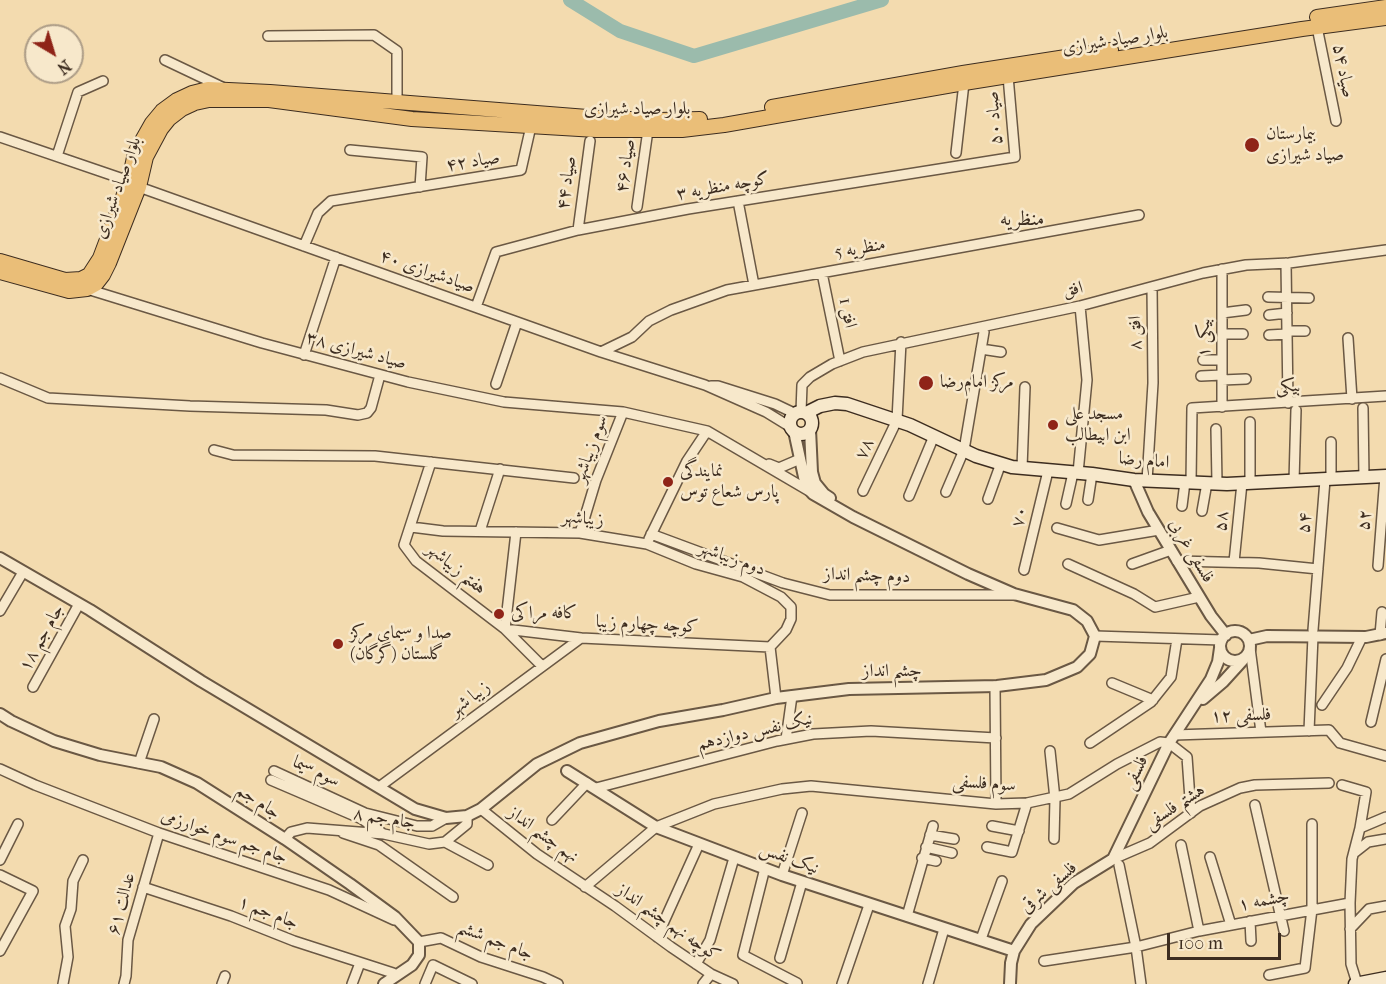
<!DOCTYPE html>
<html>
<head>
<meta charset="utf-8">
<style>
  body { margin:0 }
  #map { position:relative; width:1386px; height:984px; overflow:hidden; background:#f3dbaf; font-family:"IM FELL French Canon",serif }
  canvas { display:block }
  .north { position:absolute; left:24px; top:24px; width:60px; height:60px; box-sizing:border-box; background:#f7e8cb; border:2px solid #ad9d87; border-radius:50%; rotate:142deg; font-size:16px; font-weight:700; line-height:24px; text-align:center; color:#3d2d20 }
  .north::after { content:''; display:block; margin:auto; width:21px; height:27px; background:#8f2418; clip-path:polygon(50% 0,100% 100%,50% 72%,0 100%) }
  .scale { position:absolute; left:1167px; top:933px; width:114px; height:27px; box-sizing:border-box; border:3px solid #3d2d20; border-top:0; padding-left:8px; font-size:18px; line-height:21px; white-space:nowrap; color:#3d2d20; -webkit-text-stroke:4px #f7e8cb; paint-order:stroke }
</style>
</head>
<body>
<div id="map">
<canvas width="1386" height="984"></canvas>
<div class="north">N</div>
<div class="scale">100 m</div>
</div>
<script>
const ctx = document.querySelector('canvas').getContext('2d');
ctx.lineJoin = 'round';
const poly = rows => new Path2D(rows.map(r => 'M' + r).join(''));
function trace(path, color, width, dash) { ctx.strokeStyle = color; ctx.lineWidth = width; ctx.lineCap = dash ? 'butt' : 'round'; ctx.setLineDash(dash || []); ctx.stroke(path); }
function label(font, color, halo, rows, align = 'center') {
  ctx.font = font + ' "IM FELL French Canon",Amiri,serif'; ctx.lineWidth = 5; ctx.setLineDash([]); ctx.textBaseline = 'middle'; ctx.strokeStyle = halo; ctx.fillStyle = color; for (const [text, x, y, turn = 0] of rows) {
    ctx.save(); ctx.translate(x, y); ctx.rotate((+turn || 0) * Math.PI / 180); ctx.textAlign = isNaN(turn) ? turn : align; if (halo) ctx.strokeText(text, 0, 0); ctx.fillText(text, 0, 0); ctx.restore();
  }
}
trace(poly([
  [570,0,620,31,694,56,882,0]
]), '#9bbbac', 14);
const minor = poly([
  [1317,27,1336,121],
  [268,36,374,35,397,51,397,101],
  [165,60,224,88],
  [0,137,129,181],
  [350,150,422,157,420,187],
  [956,153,964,83],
  [57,156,78,92,103,81],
  [139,187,601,352,705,385,766,412,792,428],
  [738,201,754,285],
  [637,207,648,130],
  [578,230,590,141],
  [304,246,318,213,331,201,521,170,531,126],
  [1286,263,1288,403],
  [822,273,840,361],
  [87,289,262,343,408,382,504,402,623,412,707,431,811,492],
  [1268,297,1309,298],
  [476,307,496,252,578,230,688,209,1015,157,1008,76],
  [1222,313,1246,310],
  [1269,315,1287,313],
  [1287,331,1305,331],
  [1222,334,1243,334],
  [1269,335,1287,334],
  [1348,338,1352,399],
  [981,349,1001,352],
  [601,352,632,337,649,321,671,310,727,290,1139,215],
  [304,355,336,257],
  [1203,360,1222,360],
  [1201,376,1222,375],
  [0,378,48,398,190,406,326,410,358,415,367,413,371,408,380,375],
  [1222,380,1246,379],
  [496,384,517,322],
  [711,386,718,386,775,404,796,414],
  [1222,407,1222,269],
  [1363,408,1364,478],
  [801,412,802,385,810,377,832,364,863,352,1080,306,1203,273,1246,265,1289,263,1386,250],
  [1216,429,1217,483],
  [214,450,233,455,375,456,574,478],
  [431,462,404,545,416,561,505,629,542,666],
  [769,464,779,468,800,459],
  [1022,468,1025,387],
  [1078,473,1087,380,1080,306],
  [1331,479,1331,442],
  [1147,481,1153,383,1152,287],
  [1294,481,1296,410],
  [1191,483,1192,408,1386,396],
  [1250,483,1250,422],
  [863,491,897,420,901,342],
  [946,492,964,450,984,332],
  [909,496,934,436],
  [988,499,1001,463],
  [1088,500,1092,474],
  [1066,504,1073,473],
  [1182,506,1185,482],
  [1202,511,1207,483],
  [411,527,443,531,580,533,647,544,696,564,743,577,781,597,791,607,791,619,786,630,770,647],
  [1057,528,1099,540,1159,530],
  [480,531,500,469],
  [580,533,596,480,623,412],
  [651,534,783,583,830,595,1014,595],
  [649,539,687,461,707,431],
  [1177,561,1259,563,1318,569],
  [1234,562,1242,483],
  [1068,564,1134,594,1155,607,1199,597],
  [1132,564,1171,550],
  [1378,566,1385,476],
  [1024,570,1048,471],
  [0,611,23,572],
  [505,629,581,638,770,647],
  [505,629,516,532],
  [1313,630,1325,480],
  [1380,635,1382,612],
  [1095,636,1222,640],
  [770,647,776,698],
  [1250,648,1261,732],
  [1112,683,1153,700],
  [995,686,996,804],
  [33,687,79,604],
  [1322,705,1347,668,1362,637],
  [1371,722,1386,659],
  [1309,731,1313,636],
  [1174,735,1329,730,1340,743,1386,756],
  [786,739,792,696],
  [1090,743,1151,702,1171,677,1177,639],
  [1050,751,1055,799,1054,839],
  [139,763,154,719],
  [0,769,35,785,159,833,329,890,394,920],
  [274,771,365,813,417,826,432,826,446,818],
  [271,780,362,819,382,833],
  [1342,785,1366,792,1360,828],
  [379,787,581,638],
  [596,788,777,741,813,734,871,731,996,738],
  [1255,805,1284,931],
  [481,809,537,854,615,906,671,947,711,974,733,984],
  [552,820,587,783],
  [992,826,1019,831],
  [343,833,379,845,453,897],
  [930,835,954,839],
  [285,839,291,832,307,828,384,834,429,844,445,842,467,824,467,816],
  [445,842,488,865],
  [1181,845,1199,931],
  [926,847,952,853],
  [987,847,1012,852,1027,803],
  [1354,853,1368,842,1386,839],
  [1210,857,1231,925],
  [922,858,936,861],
  [1113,859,1150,843,1200,806,1240,788,1255,785,1329,783],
  [0,860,18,824],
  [1119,865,1136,947,1141,984],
  [765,868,743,955,797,983],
  [0,875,33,891,0,951],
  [782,875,802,813],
  [143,887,231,916,294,941,393,973],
  [585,887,656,827,714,804,782,789,811,786,996,804,1027,803,1069,794,1117,764,1160,742,1169,743,1187,757,1191,813],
  [907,916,933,826],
  [1250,921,1251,941],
  [1350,929,1369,909,1386,906],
  [657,937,699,844],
  [981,939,1002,881],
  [419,942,441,938,481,957,543,977,558,984],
  [780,958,802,882],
  [1044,961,1136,947,1199,931,1350,903],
  [696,964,710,940,734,858],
  [1269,975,1305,968,1312,909,1312,824],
  [1357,983,1351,964,1350,903,1352,859,1360,828,1386,817],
  [63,984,68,957,65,926,71,909,73,881,83,860],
  [124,984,126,976,128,940,159,833],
  [222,984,225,976],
  [352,984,360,963],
  [425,984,433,965,472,984],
  [703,984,711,974],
  [842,984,869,905],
  [928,984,944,929]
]);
const tertiary = poly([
  [810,429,812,472,815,483,824,494,830,498],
  [1134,480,1148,512,1211,616,1226,635],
  [0,558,90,610,201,681,415,809,446,818,467,816,481,809,537,764,580,743,659,721,723,710,776,698,849,689,997,686,1046,680,1077,667,1090,654,1095,636,1087,621,1073,610,1014,594,968,574,853,517,813,494,807,487,804,477,794,431],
  '1220 646a15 15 0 1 1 30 0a15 15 0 1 1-30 0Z',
  [1249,640,1267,636,1366,637,1386,633],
  [1203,699,1223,682,1243,660],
  [0,714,11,721,54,741,100,755,161,767,197,783,285,839,350,884,395,917,419,942,419,955,412,965,384,984],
  [567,771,656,827,782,875,1014,951],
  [1010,984,1011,963,1014,951,1031,924,1074,883,1113,859,1169,743,1211,679,1218,662,1220,648]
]);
const secondary = poly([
  '790 423a11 11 0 1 1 22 0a11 11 0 1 1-22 0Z',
  [806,413,820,406,835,403,847,404,910,425,976,456,1012,467,1092,474,1134,480,1227,484,1386,476],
  [1355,984,1386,978]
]);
const primary = poly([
  [1317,17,1386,7],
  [772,107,963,73,1111,50],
  [0,261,65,280,81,279,89,275,100,258,129,181,135,153,152,123,162,111,177,100,192,93,208,89,270,92,600,118,659,120,700,119],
  [0,272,69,291,87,289,96,284,103,275,109,263,139,187,146,157,161,129,169,119,182,109,195,103,209,100,269,100,412,119,596,130,682,130,724,125,964,83,1302,29,1386,18]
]);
trace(minor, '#6a5844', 12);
trace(tertiary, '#6a5844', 14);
trace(secondary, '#3d2d20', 15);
trace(primary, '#3d2d20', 16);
trace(minor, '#f7e8cb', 9);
trace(tertiary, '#f7e8cb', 10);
trace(secondary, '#f7e8cb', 12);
trace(primary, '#eabe78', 14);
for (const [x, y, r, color] of [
  [1252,145,8,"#8f2418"],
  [926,383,8,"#8f2418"],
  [1053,425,6,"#8f2418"],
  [668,482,6,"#8f2418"],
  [499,614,6,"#8f2418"],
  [338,644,6,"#8f2418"]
]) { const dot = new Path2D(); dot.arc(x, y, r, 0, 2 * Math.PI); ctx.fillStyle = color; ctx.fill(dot); trace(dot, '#f7e8cb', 2); }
label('18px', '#3d2d20', '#f7e8cb', [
  ["بلوار صیاد شیرازی",1115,41,-9],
  ["صیاد ۵۴",1343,71,79],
  ["بلوار صیاد شیرازی",637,110],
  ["صیاد ۵۰",995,118,-95],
  ["صیاد ۴۲",473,162,-9],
  ["صیاد ۴۶",626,166,-82],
  ["صیاد ۴۴",567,183,-82],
  ["کوچه منظریه ۳",723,187,-10],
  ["بلوار صیاد شیرازی",118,188,-70],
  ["منظریه 5",860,249,-10],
  ["۴۰ صیادشیرازی",427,272,19],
  ["افق",1073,290,-13],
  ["افق 1",847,313,78],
  ["افق ۸",1136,333,-91],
  ["۱ بیکی",1205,338,-90],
  ["صیاد شیرازی ۳۸",356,351,15],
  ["بیکی",1288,387,-2],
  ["سوم زیباشهر",591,449,-70],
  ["۷۸",865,449,-65],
  ["امام رضا",1144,461,5],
  ["۷۰",1020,517,-76],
  ["زیباشهر",583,519,5],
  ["۵۲",1365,520,-85],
  ["۵۸",1222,521,-85],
  ["۵۴",1305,523,-86],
  ["فلسفی غربی",1191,551,59],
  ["دوم زیباشهر",732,559,20],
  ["هفتم زیباشهر",456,569,39],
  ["دوم چشم انداز",867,576,2],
  ["کوچه چهارم زیبا",647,625,3],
  ["۱۸ جام جم",42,638,-61],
  ["چشم انداز",892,672],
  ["زیبا شهر",470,699,-37],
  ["۱۲ فلسفی",1241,716,-2],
  ["نیک نفس دوازدهم",755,732,-13],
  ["سوم سیما",316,772,25],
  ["فلسفی",1136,773,-64],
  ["سوم فلسفی",984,784,4],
  ["جام جم",258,802,33],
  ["هشتم فلسفی",1175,807,-33],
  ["۸ جام جم",384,819,9],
  ["نهم چشم انداز",543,835,36],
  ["جام جم سوم خوارزمی",224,837,19],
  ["نیک نفس",789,859,20],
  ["فلسفی شرقی",1049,888,-41],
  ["چشمه ۱",1264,901,-11],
  ["عدالت ۶۱",122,904,-75],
  ["۱ جام جم",268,913,21],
  ["کوچه نهم چشم انداز",668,923,35],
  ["جام جم ششم",495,941,21]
]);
label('18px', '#3d2d20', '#f7e8cb', [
  ["بیمارستان",1266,135],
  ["صیاد شیرازی",1266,156],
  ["مرکز امام‌رضا",940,383],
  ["مسجد علی",1065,415],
  ["ابن ابیطالب",1065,436],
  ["نمایندگی",680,472],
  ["پارس شعاع توس",680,493],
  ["کافه مراکی",511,614],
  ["صدا و سیمای مرکز",350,634],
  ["گلستان (گرگان)",350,655]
], 'left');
label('20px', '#3d2d20', '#f7e8cb', [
  ["منظریه",1022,220]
]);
</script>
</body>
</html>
